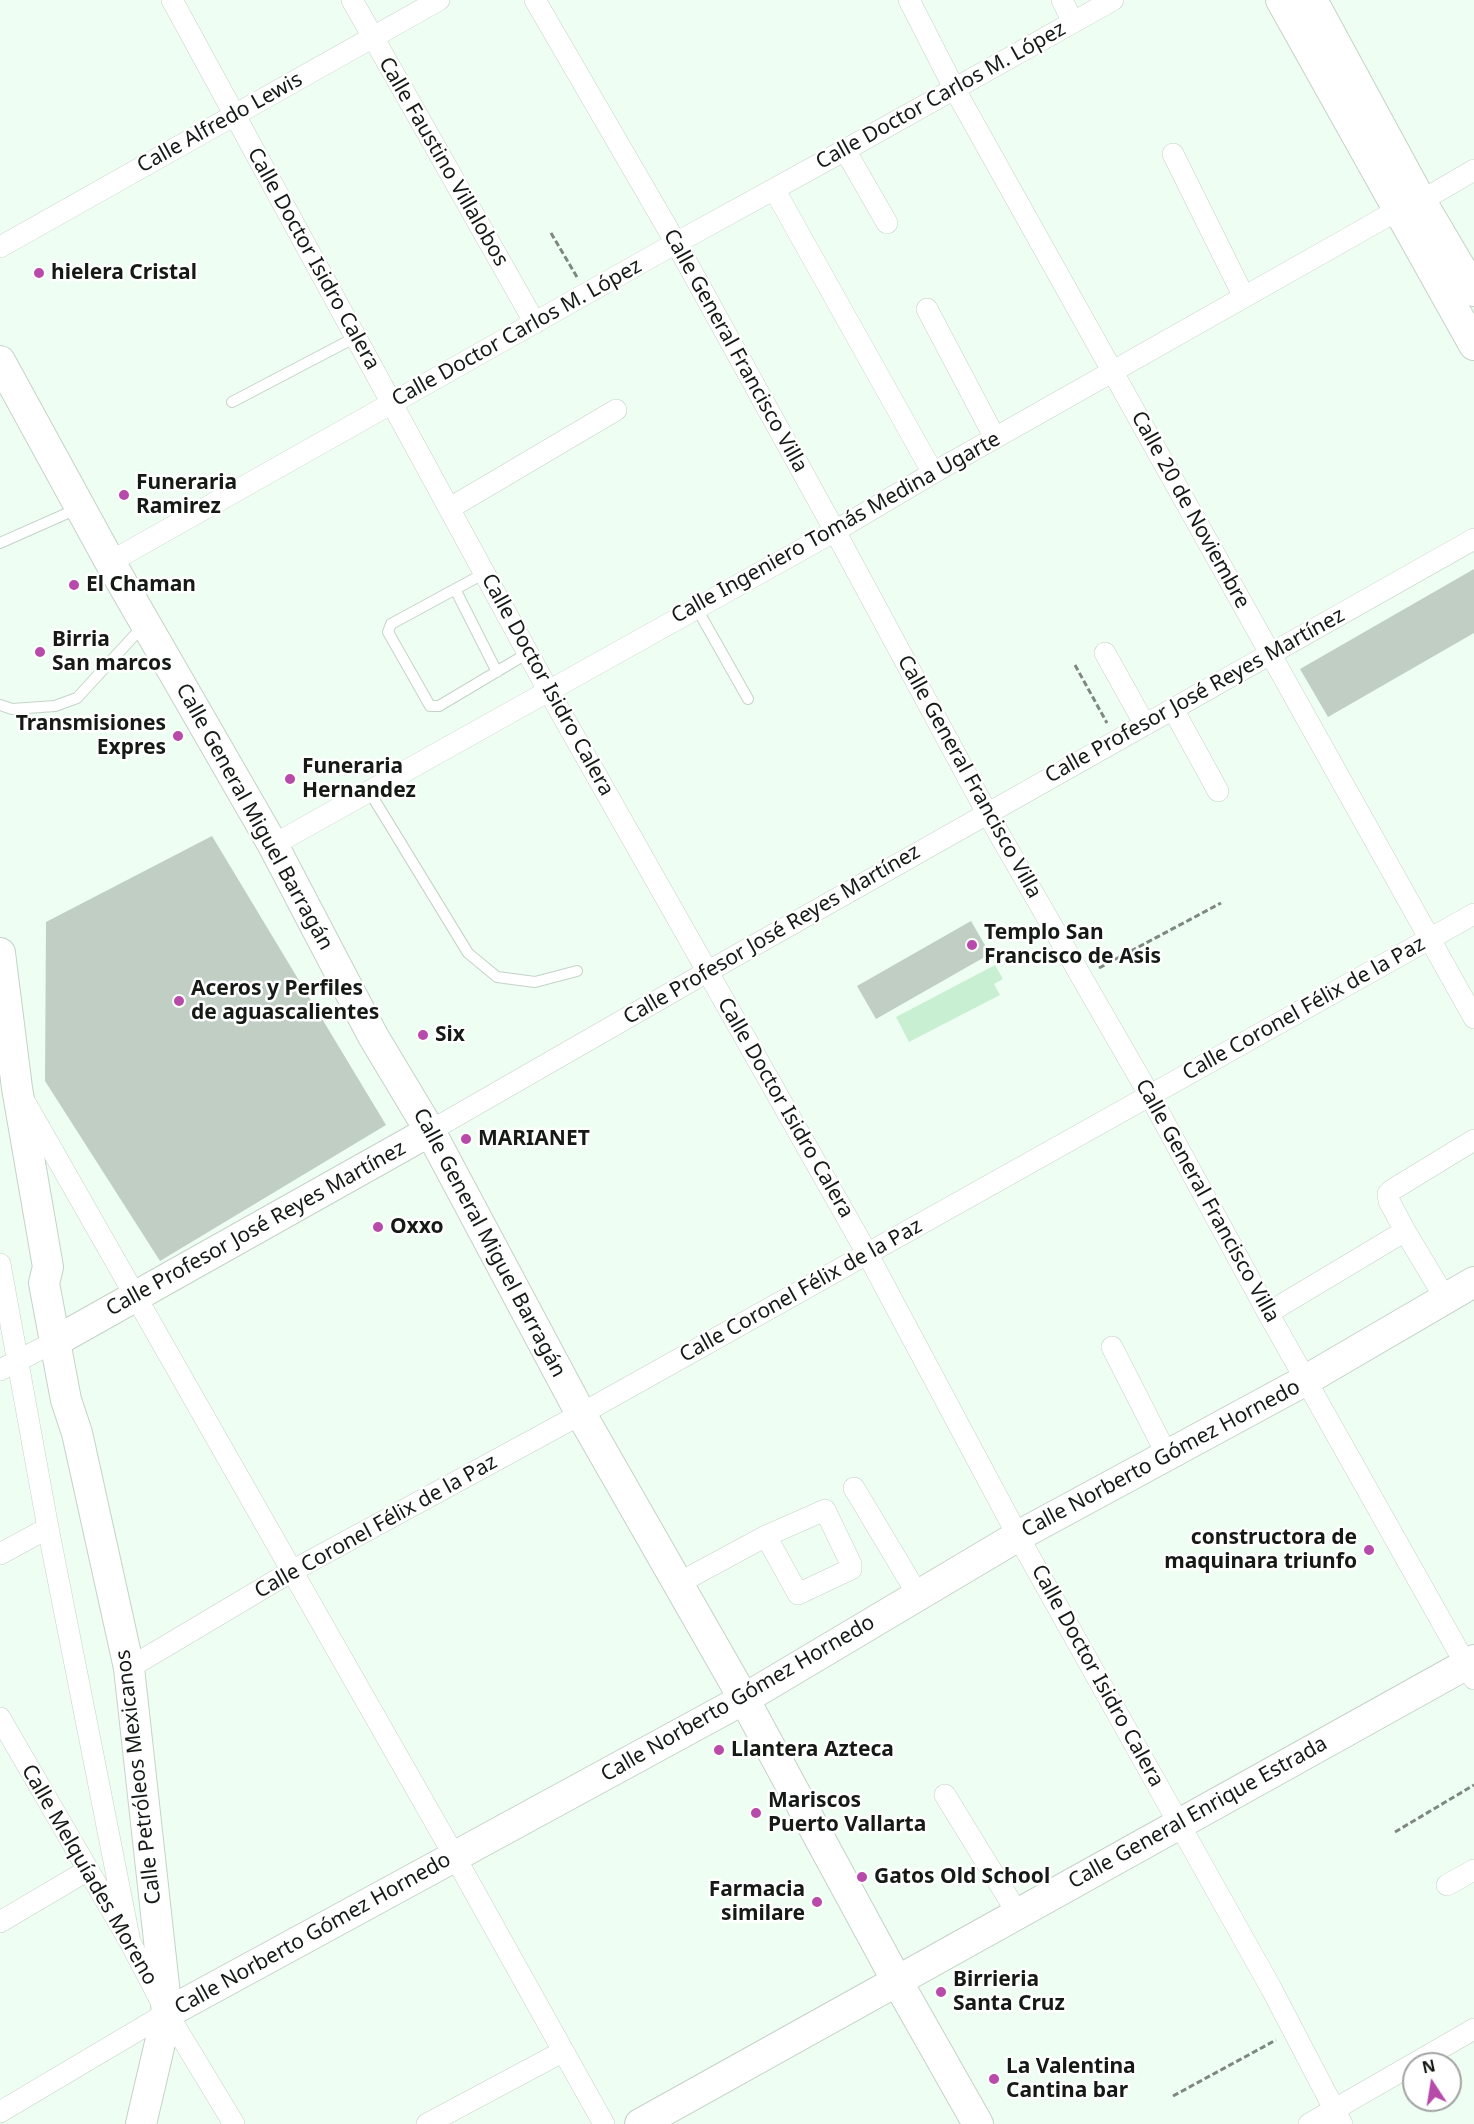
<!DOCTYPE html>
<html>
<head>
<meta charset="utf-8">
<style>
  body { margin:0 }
  #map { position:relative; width:1474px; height:2124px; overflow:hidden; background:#effef2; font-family:"Noto Sans",sans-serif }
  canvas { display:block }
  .north { position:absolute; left:1402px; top:2052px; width:60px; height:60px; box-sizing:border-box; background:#fff; border:2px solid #a1a3a2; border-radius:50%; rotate:348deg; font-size:16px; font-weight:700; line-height:24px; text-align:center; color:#151a16 }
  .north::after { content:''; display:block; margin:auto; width:21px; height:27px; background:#b84aa9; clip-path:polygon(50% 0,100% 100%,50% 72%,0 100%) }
</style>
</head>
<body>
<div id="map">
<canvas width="1474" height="2124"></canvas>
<div class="north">N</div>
</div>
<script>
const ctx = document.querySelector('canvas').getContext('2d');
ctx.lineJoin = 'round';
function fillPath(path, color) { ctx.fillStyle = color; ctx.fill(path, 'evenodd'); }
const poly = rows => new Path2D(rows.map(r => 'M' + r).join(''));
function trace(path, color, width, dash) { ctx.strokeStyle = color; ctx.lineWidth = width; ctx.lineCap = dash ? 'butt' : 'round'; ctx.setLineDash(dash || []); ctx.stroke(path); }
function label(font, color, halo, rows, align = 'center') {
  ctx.font = font + ' "Noto Sans",sans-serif'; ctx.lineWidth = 5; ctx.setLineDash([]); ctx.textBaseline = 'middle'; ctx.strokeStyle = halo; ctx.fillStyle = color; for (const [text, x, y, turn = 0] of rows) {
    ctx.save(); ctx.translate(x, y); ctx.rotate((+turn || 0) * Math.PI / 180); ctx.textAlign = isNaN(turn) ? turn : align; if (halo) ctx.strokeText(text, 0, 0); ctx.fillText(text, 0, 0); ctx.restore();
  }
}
fillPath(poly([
  [995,965,1003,979,994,984,1000,995,909,1042,896,1017]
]), '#c9efd2');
fillPath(poly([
  [1474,569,1474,633,1328,717,1300,669],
  [212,836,386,1125,160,1261,45,1081,46,922],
  [971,921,990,954,876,1019,857,986]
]), '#c0cec3');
const lane = poly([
  [232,402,356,337],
  [0,543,79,508],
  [485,573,391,624,388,632,430,706,439,706,528,653],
  [455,589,497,672],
  [696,607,748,699],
  [0,705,12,709,55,706,77,698,143,626],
  [369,791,468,953,497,977,535,982,577,971]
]);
const street = poly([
  [172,0,548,690,867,1253,1018,1536,1271,1988,1342,2124],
  [352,0,535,323],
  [535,0,676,243,835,531,987,813,1150,1096,1268,1313,1474,1679],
  [909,0,954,88,1474,1018],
  [1062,0,1073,22],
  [845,150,887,223],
  [1173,154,1244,297],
  [774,189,933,473],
  [1421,201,1474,170],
  [0,247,439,0],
  [927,309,995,438],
  [450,508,616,410],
  [110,562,676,243,845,150,1113,0],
  [1105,653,1145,725],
  [1173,709,1218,791],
  [273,845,835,531,933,473,1398,210],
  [26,1104,455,1857,604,2124],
  [430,1131,707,972,1474,539],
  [0,1264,48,1528,130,1942],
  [1445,1298,1405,1231,1389,1201,1388,1194,1392,1190,1474,1140],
  [1268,1313,1405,1231],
  [1112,1347,1167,1455],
  [0,1370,56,1341],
  [854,1488,918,1595],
  [0,1554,48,1528],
  [677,1584,766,1536,825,1510,851,1564,851,1569,798,1594,766,1536],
  [129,1668,292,1571,581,1414,1474,914],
  [0,1718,130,1942,167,2013,234,2124],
  [945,1795,1018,1914],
  [1447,1885,1474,1870],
  [0,1922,88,1870],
  [0,2112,167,2013],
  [427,2124,562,2052],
  [1309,2124,1474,2029]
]);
const secondary = poly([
  [1281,0,1474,345],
  [1312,0,1421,201,1474,291],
  [0,361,110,562,273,845,373,1036,430,1131,581,1414,744,1699,897,1981,978,2124],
  [0,953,17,1088,48,1267,44,1283,66,1400,77,1433,129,1668,167,2013,141,2124],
  [56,1341,430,1131],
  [167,2013,744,1699,1018,1536,1306,1380,1474,1282],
  [640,2124,1474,1660]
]);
trace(lane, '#c4d3c8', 12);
trace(street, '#c4d3c8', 22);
trace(secondary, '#c4d3c8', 32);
trace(poly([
  [551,233,577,277],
  [1075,665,1107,723],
  [1099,968,1221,903],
  [1395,1832,1474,1785],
  [1173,2096,1276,2040]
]), '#7e8880', 3, [6, 3]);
trace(lane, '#fff', 10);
trace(street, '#fff', 21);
trace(secondary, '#fff', 30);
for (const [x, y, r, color] of [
  [39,273,6,"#b84aa9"],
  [124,495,6,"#b84aa9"],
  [74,585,6,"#b84aa9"],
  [40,652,6,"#b84aa9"],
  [178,736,6,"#b84aa9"],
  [290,779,6,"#b84aa9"],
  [972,945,6,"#b84aa9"],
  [179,1001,6,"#b84aa9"],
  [423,1035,6,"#b84aa9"],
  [466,1139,6,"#b84aa9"],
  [378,1227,6,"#b84aa9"],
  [1369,1550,6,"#b84aa9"],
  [719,1750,6,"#b84aa9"],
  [756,1813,6,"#b84aa9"],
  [862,1877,6,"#b84aa9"],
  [817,1902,6,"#b84aa9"],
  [941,1992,6,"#b84aa9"],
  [994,2079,6,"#b84aa9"]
]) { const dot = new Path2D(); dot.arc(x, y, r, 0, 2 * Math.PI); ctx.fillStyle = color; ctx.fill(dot); trace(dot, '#fff', 2); }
label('21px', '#151a16', '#fff', [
  ["Calle Doctor Carlos M. López",941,96,-29],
  ["Calle Alfredo Lewis",220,123,-29],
  ["Calle Faustino Villalobos",443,162,60],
  ["Calle Doctor Isidro Calera",313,259,61],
  ["Calle Doctor Carlos M. López",517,333,-29],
  ["Calle General Francisco Villa",735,351,61],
  ["Calle 20 de Noviembre",1190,510,61],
  ["Calle Ingeniero Tomás Medina Ugarte",836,528,-29],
  ["Calle Doctor Isidro Calera",547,685,61],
  ["Calle Profesor José Reyes Martínez",1195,696,-29],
  ["Calle General Francisco Villa",969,777,61],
  ["Calle General Miguel Barragán",254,817,61],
  ["Calle Profesor José Reyes Martínez",772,935,-30],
  ["Calle Coronel Félix de la Paz",1304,1009,-29],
  ["Calle Doctor Isidro Calera",785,1108,60],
  ["Calle General Francisco Villa",1207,1201,61],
  ["Calle Profesor José Reyes Martínez",256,1229,-29],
  ["Calle General Miguel Barragán",489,1243,62],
  ["Calle Coronel Félix de la Paz",801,1291,-29],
  ["Calle Norberto Gómez Hornedo",1161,1459,-28],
  ["Calle Coronel Félix de la Paz",376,1527,-29],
  ["Calle Doctor Isidro Calera",1097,1676,61],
  ["Calle Norberto Gómez Hornedo",738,1699,-30],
  ["Calle Petróleos Mexicanos",139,1777,-97],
  ["Calle General Enrique Estrada",1198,1813,-29],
  ["Calle Melquíades Moreno",89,1875,60],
  ["Calle Norberto Gómez Hornedo",313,1934,-29]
]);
label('bold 21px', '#151a16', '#fff', [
  ["hielera Cristal",51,273],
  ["Funeraria",136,483],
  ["Ramirez",136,507],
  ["El Chaman",86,585],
  ["Birria",52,640],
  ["San marcos",52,664],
  ["Transmisiones",166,724,"right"],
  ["Expres",166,748,"right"],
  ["Funeraria",302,767],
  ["Hernandez",302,791],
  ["Templo San",984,933],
  ["Francisco de Asis",984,957],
  ["Aceros y Perfiles",191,989],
  ["de aguascalientes",191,1013],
  ["Six",435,1035],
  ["MARIANET",478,1139],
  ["Oxxo",390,1227],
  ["constructora de",1357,1538,"right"],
  ["maquinara triunfo",1357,1562,"right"],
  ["Llantera Azteca",731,1750],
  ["Mariscos",768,1801],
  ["Puerto Vallarta",768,1825],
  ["Gatos Old School",874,1877],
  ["Farmacia",805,1890,"right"],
  ["similare",805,1914,"right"],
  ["Birrieria",953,1980],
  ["Santa Cruz",953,2004],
  ["La Valentina",1006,2067],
  ["Cantina bar",1006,2091]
], 'left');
</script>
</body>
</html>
